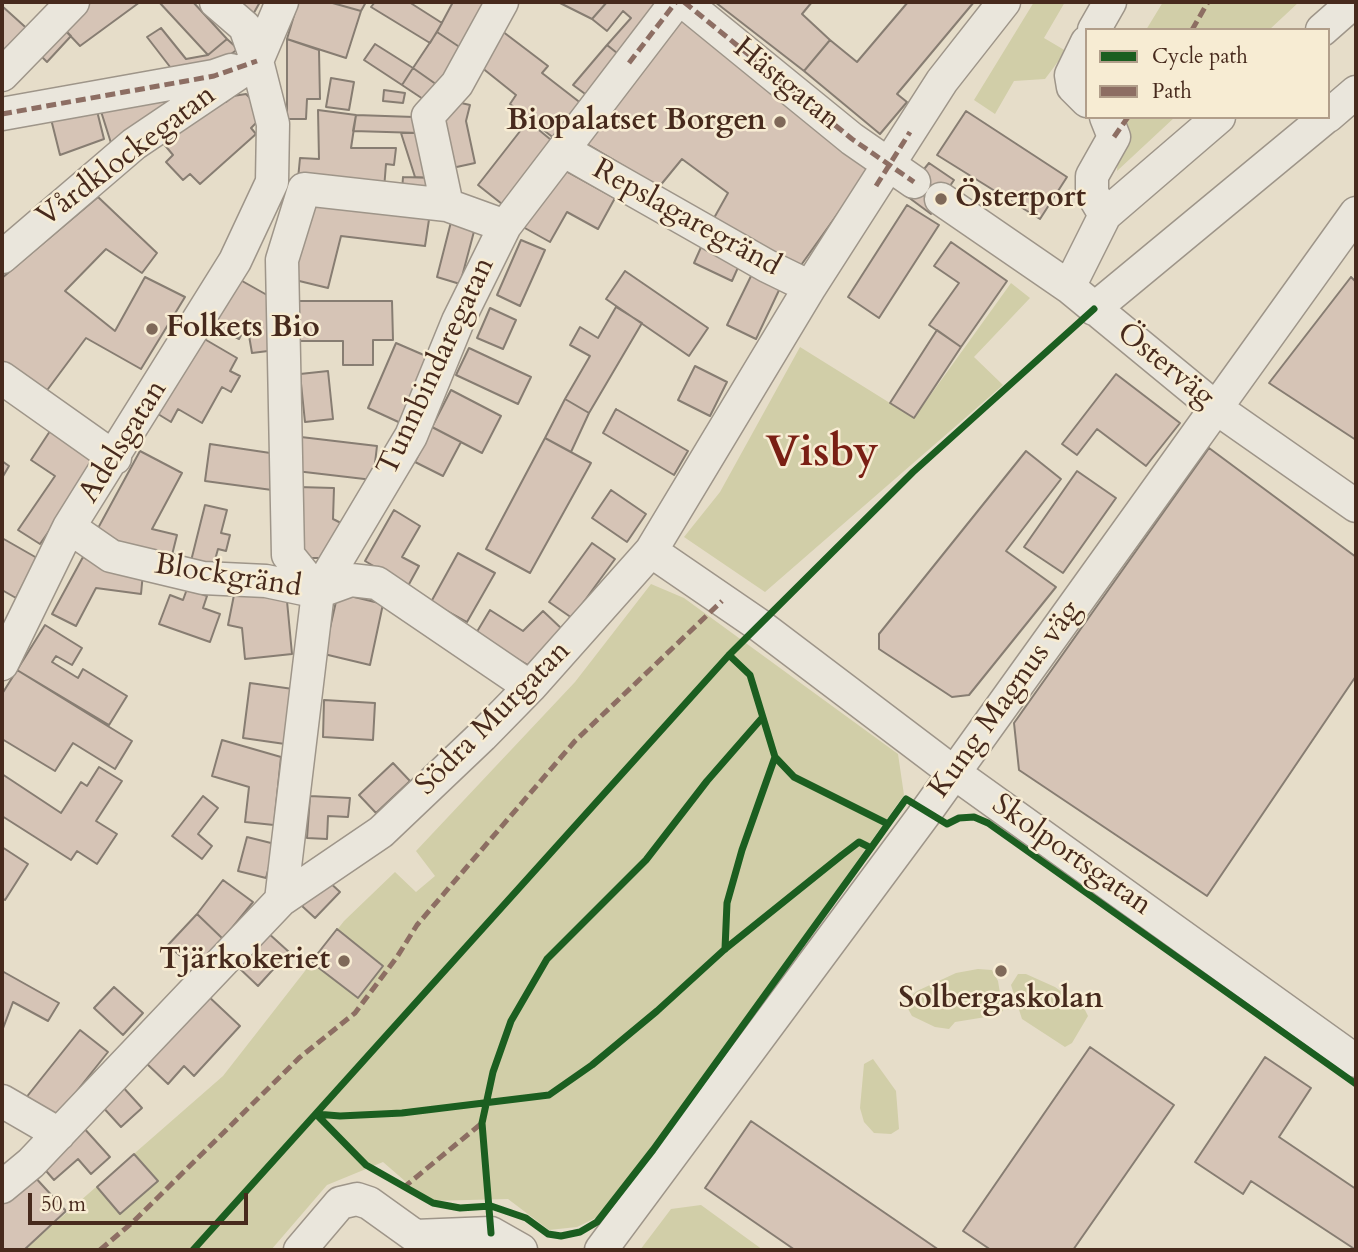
<!DOCTYPE html>
<html>
<head>
<meta charset="utf-8">
<style>
  body { margin:0 }
  #map { position:relative; width:1358px; height:1252px; overflow:hidden; background:#e6ddc9; font-family:Cardo,serif }
  canvas { display:block }
  .frame { position:absolute; inset:0; border:4px solid #472a1d; pointer-events:none }
  .legend { position:absolute; left:1085px; top:28px; width:245px; height:91px; box-sizing:border-box; background:#f7ecd3; border:2px solid #b19e8a; margin:0; padding:9px 12px; list-style:none; font-size:21px; color:#472a1d }
  .legend li { display:flex; align-items:center; gap:14px; height:35px }
  .legend b { width:35px; border:2px solid #b19e8a }
  .scale { position:absolute; left:28px; top:1193px; width:220px; height:32px; box-sizing:border-box; border:4px solid #472a1d; border-top:0; padding-left:9px; font-size:21px; line-height:24px; white-space:nowrap; color:#472a1d; -webkit-text-stroke:5px #f7ecd3; paint-order:stroke }
</style>
</head>
<body>
<div id="map">
<canvas width="1358" height="1252"></canvas>
<div class="frame"></div>
<ul class="legend">
<li><b style="height:9px;background:#1b5e20"></b>Cycle path</li>
<li><b style="height:9px;background:#8d6e63"></b>Path</li>
</ul>
<div class="scale">50 m</div>
</div>
<script>
const ctx = document.querySelector('canvas').getContext('2d');
ctx.lineJoin = 'round';
function fillPath(path, color) { ctx.fillStyle = color; ctx.fill(path, 'evenodd'); }
const poly = rows => new Path2D(rows.map(r => 'M' + r).join(''));
function trace(path, color, width, dash) { ctx.strokeStyle = color; ctx.lineWidth = width; ctx.lineCap = dash ? 'butt' : 'round'; ctx.setLineDash(dash || []); ctx.stroke(path); }
function label(font, color, halo, rows, align = 'center') {
  ctx.font = font + ' Cardo,serif'; ctx.lineWidth = 5; ctx.setLineDash([]); ctx.textBaseline = 'middle'; ctx.strokeStyle = halo; ctx.fillStyle = color; for (const [text, x, y, turn = 0] of rows) {
    ctx.save(); ctx.translate(x, y); ctx.rotate((+turn || 0) * Math.PI / 180); ctx.textAlign = isNaN(turn) ? turn : align; if (halo) ctx.strokeText(text, 0, 0); ctx.fillText(text, 0, 0); ctx.restore();
  }
}
fillPath(poly([
  [1034,2,1065,2,1044,38,1066,51,1045,79,1014,81,995,114,974,100],
  [1163,2,1299,2,1269,30,1146,30],
  [1121,117,1175,117,1117,171],
  [1011,283,1030,298,974,357,1003,385,765,592,684,537,720,492,800,347,914,418],
  [651,584,684,598,898,754,904,795,608,1212,577,1227,549,1230,508,1199,428,1201,383,1162,327,1185,271,1250,24,1250,223,1076,344,921,395,872,416,892,435,876,416,851,575,682],
  [978,969,992,970,998,981,1003,1011,992,1016,955,1022,949,1029,935,1027,912,1016,907,1007,909,998,917,991,956,973],
  [1018,974,1026,974,1055,987,1084,1008,1088,1016,1072,1043,1065,1047,1022,1019,1011,985],
  [873,1059,896,1091,899,1129,891,1134,874,1133,864,1122,860,1108,864,1064],
  [701,1205,763,1250,640,1250,671,1209]
]), '#d1cea8');
const building = poly([
  [91,2,140,2,80,46,61,26,91,2],
  [159,2,193,2,227,39,208,55,159,2],
  [234,2,260,2,251,18,234,2],
  [298,2,329,2,361,11,346,58,287,39,298,2],
  [329,2,366,2,361,11,329,2],
  [375,2,409,2,442,23,430,43,371,7,375,2],
  [453,2,490,2,464,50,437,32,453,2],
  [558,2,607,2,592,19,558,2],
  [607,2,666,2,622,57,607,45,631,18,623,11,607,31,592,19,607,2],
  [715,2,812,2,802,14,830,40,804,71,715,2],
  [908,2,974,2,897,94,907,102,880,134,804,71,830,40,857,62,908,2],
  [2,6,33,34,2,63,2,6],
  [682,10,871,167,799,268,714,218,728,193,682,159,659,187,582,141,682,10],
  [61,26,71,36,47,62,36,51,61,26],
  [161,28,186,59,208,55,227,39,238,49,217,64,174,72,147,37,161,28],
  [502,31,548,66,542,73,582,104,555,139,510,104,516,95,476,63,502,31],
  [437,32,464,50,440,87,413,68,437,32],
  [287,39,319,50,320,99,307,99,306,119,287,119,287,39],
  [375,44,413,68,402,85,364,60,375,44],
  [607,45,622,57,592,99,573,85,607,45],
  [413,68,440,87,429,103,402,85,413,68],
  [331,78,354,82,349,110,326,107,331,78],
  [208,89,111,143,99,105,208,89],
  [384,90,405,93,403,103,383,101,384,90],
  [218,93,226,102,233,96,246,94,257,105,259,120,251,128,256,134,200,184,190,174,183,180,166,162,173,155,163,143,218,93],
  [448,100,470,105,466,121,475,163,452,168,442,122,448,100],
  [95,103,104,139,60,155,50,115,95,103],
  [318,110,356,115,351,148,396,148,394,165,386,164,384,189,298,179,300,158,319,159,318,110],
  [966,111,1067,177,1040,219,937,155,966,111],
  [356,115,414,117,420,133,353,131,356,115],
  [528,121,556,144,507,208,478,185,528,121],
  [401,133,420,133,434,178,415,177,401,133],
  [929,163,954,180,931,214,904,194,929,163],
  [557,166,615,198,598,229,567,212,550,242,523,227,557,166],
  [403,177,434,178,433,193,402,191,403,177],
  [312,196,430,213,425,246,341,236,328,288,291,279,312,196],
  [98,197,157,253,142,273,106,249,65,291,115,331,145,277,185,297,141,369,86,338,42,397,2,366,2,278,98,197],
  [907,205,939,225,879,318,848,297,907,205],
  [452,218,476,224,460,284,437,277,452,218],
  [521,240,545,250,520,306,497,295,521,240],
  [951,242,1007,281,961,347,929,325,959,283,934,266,951,242],
  [702,245,740,263,732,281,694,263,702,245],
  [625,271,708,328,689,356,606,299,625,271],
  [753,272,781,286,756,339,727,325,753,272],
  [235,277,267,295,276,350,252,353,247,324,239,339,210,323,235,277],
  [1351,277,1356,282,1356,440,1269,383,1351,277],
  [293,301,392,301,393,340,373,340,373,365,343,365,343,341,293,341,293,301],
  [616,307,642,323,589,413,565,399,590,356,570,345,580,327,598,338,616,307],
  [490,308,516,320,503,349,477,338,490,308],
  [937,330,961,347,914,418,890,403,937,330],
  [201,337,237,358,230,371,240,376,231,392,222,387,202,423,178,409,171,422,158,414,201,337],
  [396,343,433,359,405,425,368,408,396,343],
  [469,348,531,377,518,404,456,375,469,348],
  [695,366,727,382,710,416,678,400,695,366],
  [328,371,333,419,305,422,300,374,328,371],
  [1116,374,1180,423,1146,466,1097,429,1077,455,1062,444,1116,374],
  [451,390,501,416,482,453,432,427,451,390],
  [565,399,589,413,571,452,545,438,565,399],
  [616,409,688,451,674,475,603,433,616,409],
  [54,425,101,456,40,544,18,530,55,476,31,460,54,425],
  [432,427,461,442,443,476,415,462,432,427],
  [301,437,377,446,373,480,296,471,301,437],
  [545,438,591,463,530,573,486,549,545,438],
  [210,444,277,454,272,490,205,481,210,444],
  [1209,448,1356,557,1356,676,1207,896,1019,770,1014,723,1209,448],
  [140,451,182,473,152,529,177,535,171,559,137,551,97,530,140,451],
  [1026,451,1061,479,1006,551,1056,587,969,695,952,697,879,649,879,634,1026,451],
  [2,461,9,466,2,478,2,461],
  [1077,471,1116,498,1063,573,1024,547,1077,471],
  [298,487,334,488,333,519,347,526,330,558,297,558,298,487],
  [611,490,646,514,627,542,592,518,611,490],
  [205,505,227,510,221,533,230,535,226,551,218,549,213,567,191,561,205,505],
  [394,510,420,526,402,557,419,566,408,586,365,561,394,510],
  [2,538,37,558,16,598,2,590,2,538],
  [592,543,615,559,572,618,549,602,592,543],
  [458,553,495,573,467,622,431,602,458,553],
  [83,557,101,567,143,573,141,594,96,588,76,626,52,614,83,557],
  [187,589,207,596,203,608,220,614,210,642,159,624,170,595,183,600,187,589],
  [235,590,287,601,292,654,245,659,242,628,228,625,235,590],
  [338,593,383,604,370,665,324,654,338,593],
  [490,610,523,631,543,611,562,629,528,665,475,635,490,610],
  [45,625,82,648,72,665,56,656,52,662,78,678,83,669,127,696,109,725,17,670,45,625],
  [17,670,132,741,115,769,73,743,55,771,2,739,2,694,17,670],
  [250,683,293,689,285,744,243,738,250,683],
  [324,700,375,703,373,740,323,737,324,700],
  [222,740,281,757,274,825,245,822,249,787,212,776,222,740],
  [393,763,410,781,376,813,359,795,393,763],
  [99,767,122,781,96,821,117,834,97,864,77,851,71,860,2,816,2,774,61,813,81,782,87,786,99,767],
  [203,796,218,808,198,834,212,846,202,859,172,836,203,796],
  [310,796,350,798,348,817,328,816,327,839,307,838,310,796],
  [247,837,275,844,266,878,238,871,247,837],
  [2,847,28,864,5,900,2,898,2,847],
  [223,880,253,902,223,939,197,914,223,880],
  [327,880,340,892,315,918,302,906,327,880],
  [197,914,223,939,195,969,168,945,197,914],
  [337,929,383,966,358,998,311,962,337,929],
  [267,932,289,952,258,986,237,966,267,932],
  [2,971,59,1003,48,1021,13,1002,2,1031,2,971],
  [114,987,143,1013,123,1035,94,1008,114,987],
  [207,995,240,1026,194,1076,184,1066,168,1084,145,1062,207,995],
  [80,1030,108,1052,53,1121,25,1099,80,1030],
  [1090,1047,1174,1105,1073,1250,991,1250,963,1231,1090,1047],
  [1265,1057,1311,1088,1279,1137,1356,1189,1356,1250,1251,1181,1243,1194,1195,1162,1265,1057],
  [121,1085,142,1108,121,1127,100,1104,121,1085],
  [751,1121,939,1250,795,1250,705,1188,751,1121],
  [82,1126,110,1157,91,1174,78,1159,54,1180,40,1164,82,1126],
  [134,1154,158,1181,120,1214,97,1187,134,1154],
  [33,1175,66,1211,24,1250,2,1250,2,1204,33,1175]
]);
fillPath(building, '#d6c4b6');
trace(building, '#877d72', 2);
const minor = poly([
  [684,2,852,139,914,182],
  [1094,30,1110,2],
  [1322,30,1347,8,1356,5],
  [1087,42,1071,75,1073,87,1087,101],
  [257,61,282,2],
  [2,75,73,2],
  [2,114,214,76,231,70],
  [1328,116,1356,92],
  [563,150,767,266,810,287],
  [941,199,1069,287,1216,408,1356,506],
  [447,205,428,116,457,84,502,2],
  [1105,215,1092,193,1092,176,1114,137,1106,117],
  [2,257,134,144,257,61],
  [1069,287,1105,215,1219,117],
  [1094,309,1326,117],
  [2,378,115,458],
  [69,527,111,556,203,578,266,581,318,592,351,580,377,583,530,687],
  [651,551,759,625,953,772,1356,1061],
  [318,592,288,555,282,260,304,189,447,205,505,226],
  [2,664,69,527,235,261,272,182,273,124,257,61,245,27,216,2],
  [281,900,318,592,411,436,458,321,505,226,676,2],
  [2,1101,59,1134],
  [2,1187,31,1163,281,900,381,832,482,736,530,687,651,551,810,287,942,81,1004,2],
  [300,1250,340,1203,357,1199,369,1203,415,1236,491,1233,521,1250],
  [601,1250,926,812,1356,213]
]);
trace(minor, '#9e9589', 35);
trace(minor, '#eae6dc', 32);
trace(poly([
  [684,2,852,139,914,182],
  [1192,30,1208,2],
  [629,63,676,2],
  [2,114,214,76,257,61],
  [1114,137,1128,117],
  [876,186,910,132],
  [403,1188,482,1123],
  [100,1250,134,1221,299,1058,355,1013,397,957,417,925,575,741,722,601]
]), '#8d6e63', 5, [10, 5]);
trace(poly([
  [729,655,750,675,775,757,794,777,888,824,906,799,947,824,959,818,974,817,988,823,1356,1084],
  [725,949,727,903,742,850,775,757],
  [316,1114,366,1165,433,1203,460,1208,491,1206,526,1218,548,1234,561,1236,580,1232,597,1222,653,1150,871,848],
  [316,1114,340,1116,402,1113,549,1095,592,1065,657,1011,725,949,842,855,859,842,871,848,888,824],
  [491,1233,482,1123,493,1072,511,1021,547,959,646,860,707,781,762,718],
  [193,1250,729,655,913,472,1094,309]
]), '#1b5e20', 7);
for (const [x, y, r, color] of [
  [780,122,7,"#7f6959"],
  [941,199,7,"#7f6959"],
  [152,329,7,"#7f6959"],
  [344,961,7,"#7f6959"],
  [1001,971,7,"#7f6959"]
]) { const dot = new Path2D(); dot.arc(x, y, r, 0, 2 * Math.PI); ctx.fillStyle = color; ctx.fill(dot); trace(dot, '#f7ecd3', 2.5); }
label('30px', '#472a1d', '#f7ecd3', [
  ["Hästgatan",786,85,39],
  ["Vårdklockegatan",127,157,-37],
  ["Repslagaregränd",686,219,29],
  ["Österväg",1165,366,39],
  ["Tunnbindaregatan",437,367,-65],
  ["Adelsgatan",124,442,-58],
  ["Blockgränd",228,577,9],
  ["Kung Magnus väg",1006,700,-54],
  ["Södra Murgatan",494,719,-45],
  ["Skolportsgatan",1071,856,35]
]);
label('bold 30px', '#472a1d', '#f7ecd3', [
  ["Biopalatset Borgen",766,122],
  ["Österport",955,199,"left"],
  ["Folkets Bio",166,329,"left"],
  ["Tjärkokeriet",330,961],
  ["Solbergaskolan",1001,1000,"center"]
], 'right');
label('bold 44px', '#7a1f14', '#f7ecd3', [
  ["Visby",822,455]
]);
</script>
</body>
</html>
